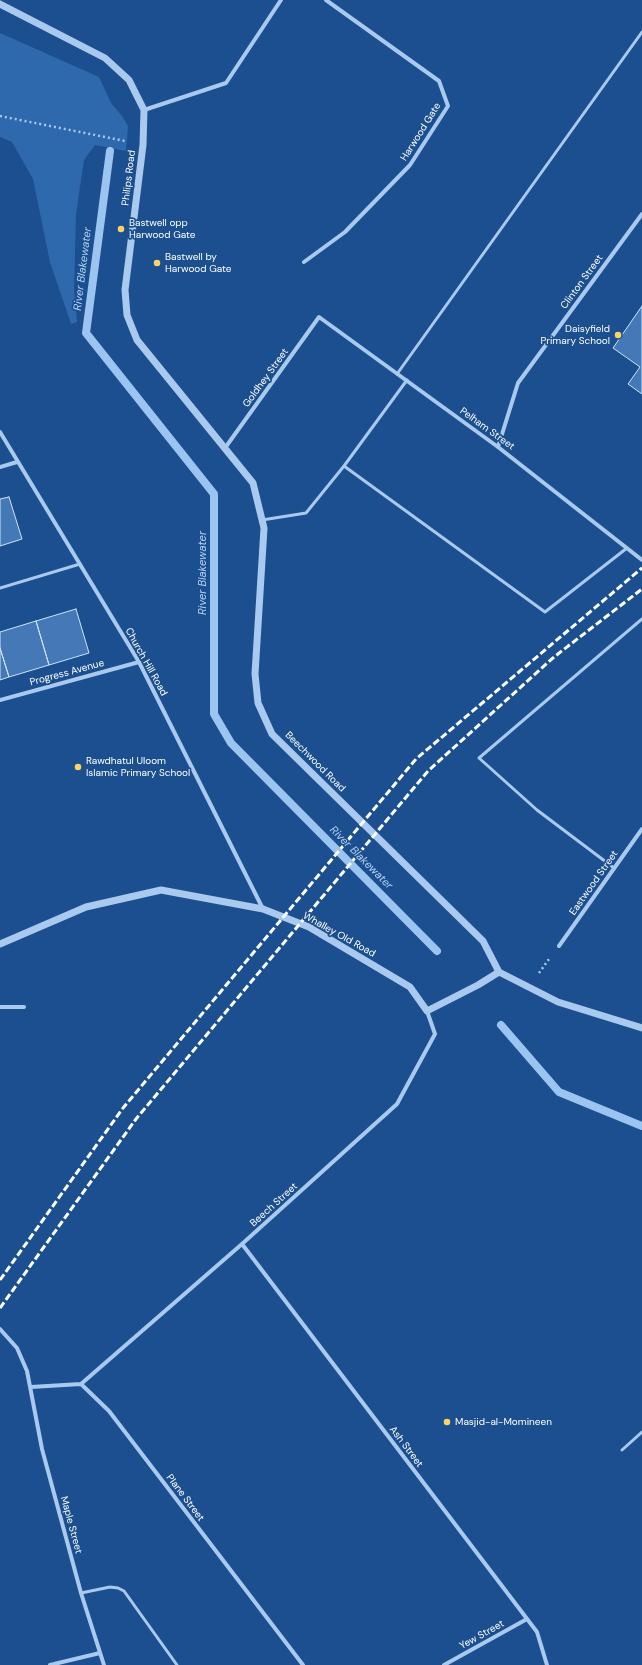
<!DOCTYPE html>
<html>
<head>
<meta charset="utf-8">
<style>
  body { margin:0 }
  canvas { display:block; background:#1b4f8f }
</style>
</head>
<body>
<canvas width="642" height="1665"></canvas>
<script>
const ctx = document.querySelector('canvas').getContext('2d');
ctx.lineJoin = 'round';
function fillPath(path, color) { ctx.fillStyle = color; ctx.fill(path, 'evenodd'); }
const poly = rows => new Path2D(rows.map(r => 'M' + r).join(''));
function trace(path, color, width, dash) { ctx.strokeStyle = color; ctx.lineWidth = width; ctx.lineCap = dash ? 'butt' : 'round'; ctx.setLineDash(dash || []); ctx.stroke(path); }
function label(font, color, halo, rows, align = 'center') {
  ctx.font = font + ' "DM Sans",sans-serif'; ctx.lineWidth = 3.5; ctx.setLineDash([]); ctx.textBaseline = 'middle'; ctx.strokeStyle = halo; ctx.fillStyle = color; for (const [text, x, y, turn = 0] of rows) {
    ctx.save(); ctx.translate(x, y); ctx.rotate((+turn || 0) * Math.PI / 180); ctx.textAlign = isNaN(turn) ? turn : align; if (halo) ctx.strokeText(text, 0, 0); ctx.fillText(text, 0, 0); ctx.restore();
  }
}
fillPath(poly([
  [0,33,99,77,111,103,122,116,128,126,126,151,95,145,84,160,76,214,74,290,77,322,71,324,50,262,33,179,12,142,0,137]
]), '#2e69ad');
trace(poly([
  [110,151,86,333,214,494,214,714,231,743,437,951],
  [501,1025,559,1092,642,1126]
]), '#9cc4f0', 8);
const building = poly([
  [642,306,642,394,628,384,640,367,613,348,642,306],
  [9,497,22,539,0,546,0,499,9,497],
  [76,609,89,653,49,665,36,621,76,609],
  [36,621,49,665,9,677,0,648,0,632,36,621],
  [0,648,9,677,0,680,0,648]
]);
fillPath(building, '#4478b7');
trace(building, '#cfe3fa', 1);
trace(poly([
  [0,116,125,141],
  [539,973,549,959]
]), '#a9c9ee', 2.5, [2, 3]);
trace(poly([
  [397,374,642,32],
  [344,466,407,380],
  [262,520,306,513,344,466,545,612,627,548],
  [0,588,80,564],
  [614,868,537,810,479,758,642,619],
  [622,1450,642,1432],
  [81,1593,110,1587,118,1588,124,1591,177,1665]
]), '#a9c9ee', 3);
trace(poly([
  [144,110,226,83,281,0],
  [304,262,345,232,410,165,448,106,439,81,326,0],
  [0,432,139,662,263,909],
  [498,447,518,383,642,214],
  [225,448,319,317,498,447,642,560],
  [0,467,17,462],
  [0,700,139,662],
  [559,946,642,829],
  [0,1007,24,1007],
  [242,1244,537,1632,547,1665],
  [0,1329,17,1348,27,1371,42,1449,81,1593,104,1665],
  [81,1384,242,1244,397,1104,435,1034,427,1011],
  [31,1387,81,1384,109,1411,303,1665],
  [50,1665,100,1653],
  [444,1665,527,1619]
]), '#a9c9ee', 4);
trace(poly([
  [0,4,105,58,129,80,144,110,143,145,125,290,127,315,137,340,253,483,264,528,255,674,258,703,272,734,483,941,499,972],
  [0,944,86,907,161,890,263,909,309,927,410,987,427,1011,478,985,499,972],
  [499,972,558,1002,642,1028]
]), '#a9c9ee', 7);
trace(poly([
  [0,1280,123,1108,416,759,642,568],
  [0,1308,136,1119,428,771,554,657,642,589]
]), '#fff', 3, [7, 3]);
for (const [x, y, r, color] of [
  [121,229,4,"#ffd166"],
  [157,263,4,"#ffd166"],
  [618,335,4,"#ffd166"],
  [78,767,4,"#ffd166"],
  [447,1422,4,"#ffd166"]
]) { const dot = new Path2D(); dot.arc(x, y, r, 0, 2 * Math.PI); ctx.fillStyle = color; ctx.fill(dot); trace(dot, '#1b4f8f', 1.5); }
label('10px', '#fff', '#1b4f8f', [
  ["Harwood Gate",421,132,-58],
  ["Philips Road",129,178,-83],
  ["Clinton Street",582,282,-54],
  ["Goldhey Street",266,378,-54],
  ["Pelham Street",487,429,36],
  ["Church Hill Road",146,662,61],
  ["Progress Avenue",67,673,-15],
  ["Beechwood Road",315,762,45],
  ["Eastwood Street",594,883,-55],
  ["Whalley Old Road",339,935,29],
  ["Beech Street",274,1205,-42],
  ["Ash Street",406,1447,53],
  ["Plane Street",185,1498,53],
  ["Maple Street",71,1525,75],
  ["Yew Street",482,1635,-29]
]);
label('10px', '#fff', '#1b4f8f', [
  ["Bastwell opp",129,223],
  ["Harwood Gate",129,235],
  ["Bastwell by",165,257],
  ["Harwood Gate",165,269],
  ["Daisyfield",610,329,"right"],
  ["Primary School",610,341,"right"],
  ["Rawdhatul Uloom",86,761],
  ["Islamic Primary School",86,773],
  ["Masjid-al-Momineen",455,1422]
], 'left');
label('italic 11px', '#b5d3f5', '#1b4f8f', [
  ["River Blakewater",83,269,-83],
  ["River Blakewater",203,573,-90],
  ["River Blakewater",361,858,45]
]);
</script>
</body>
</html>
